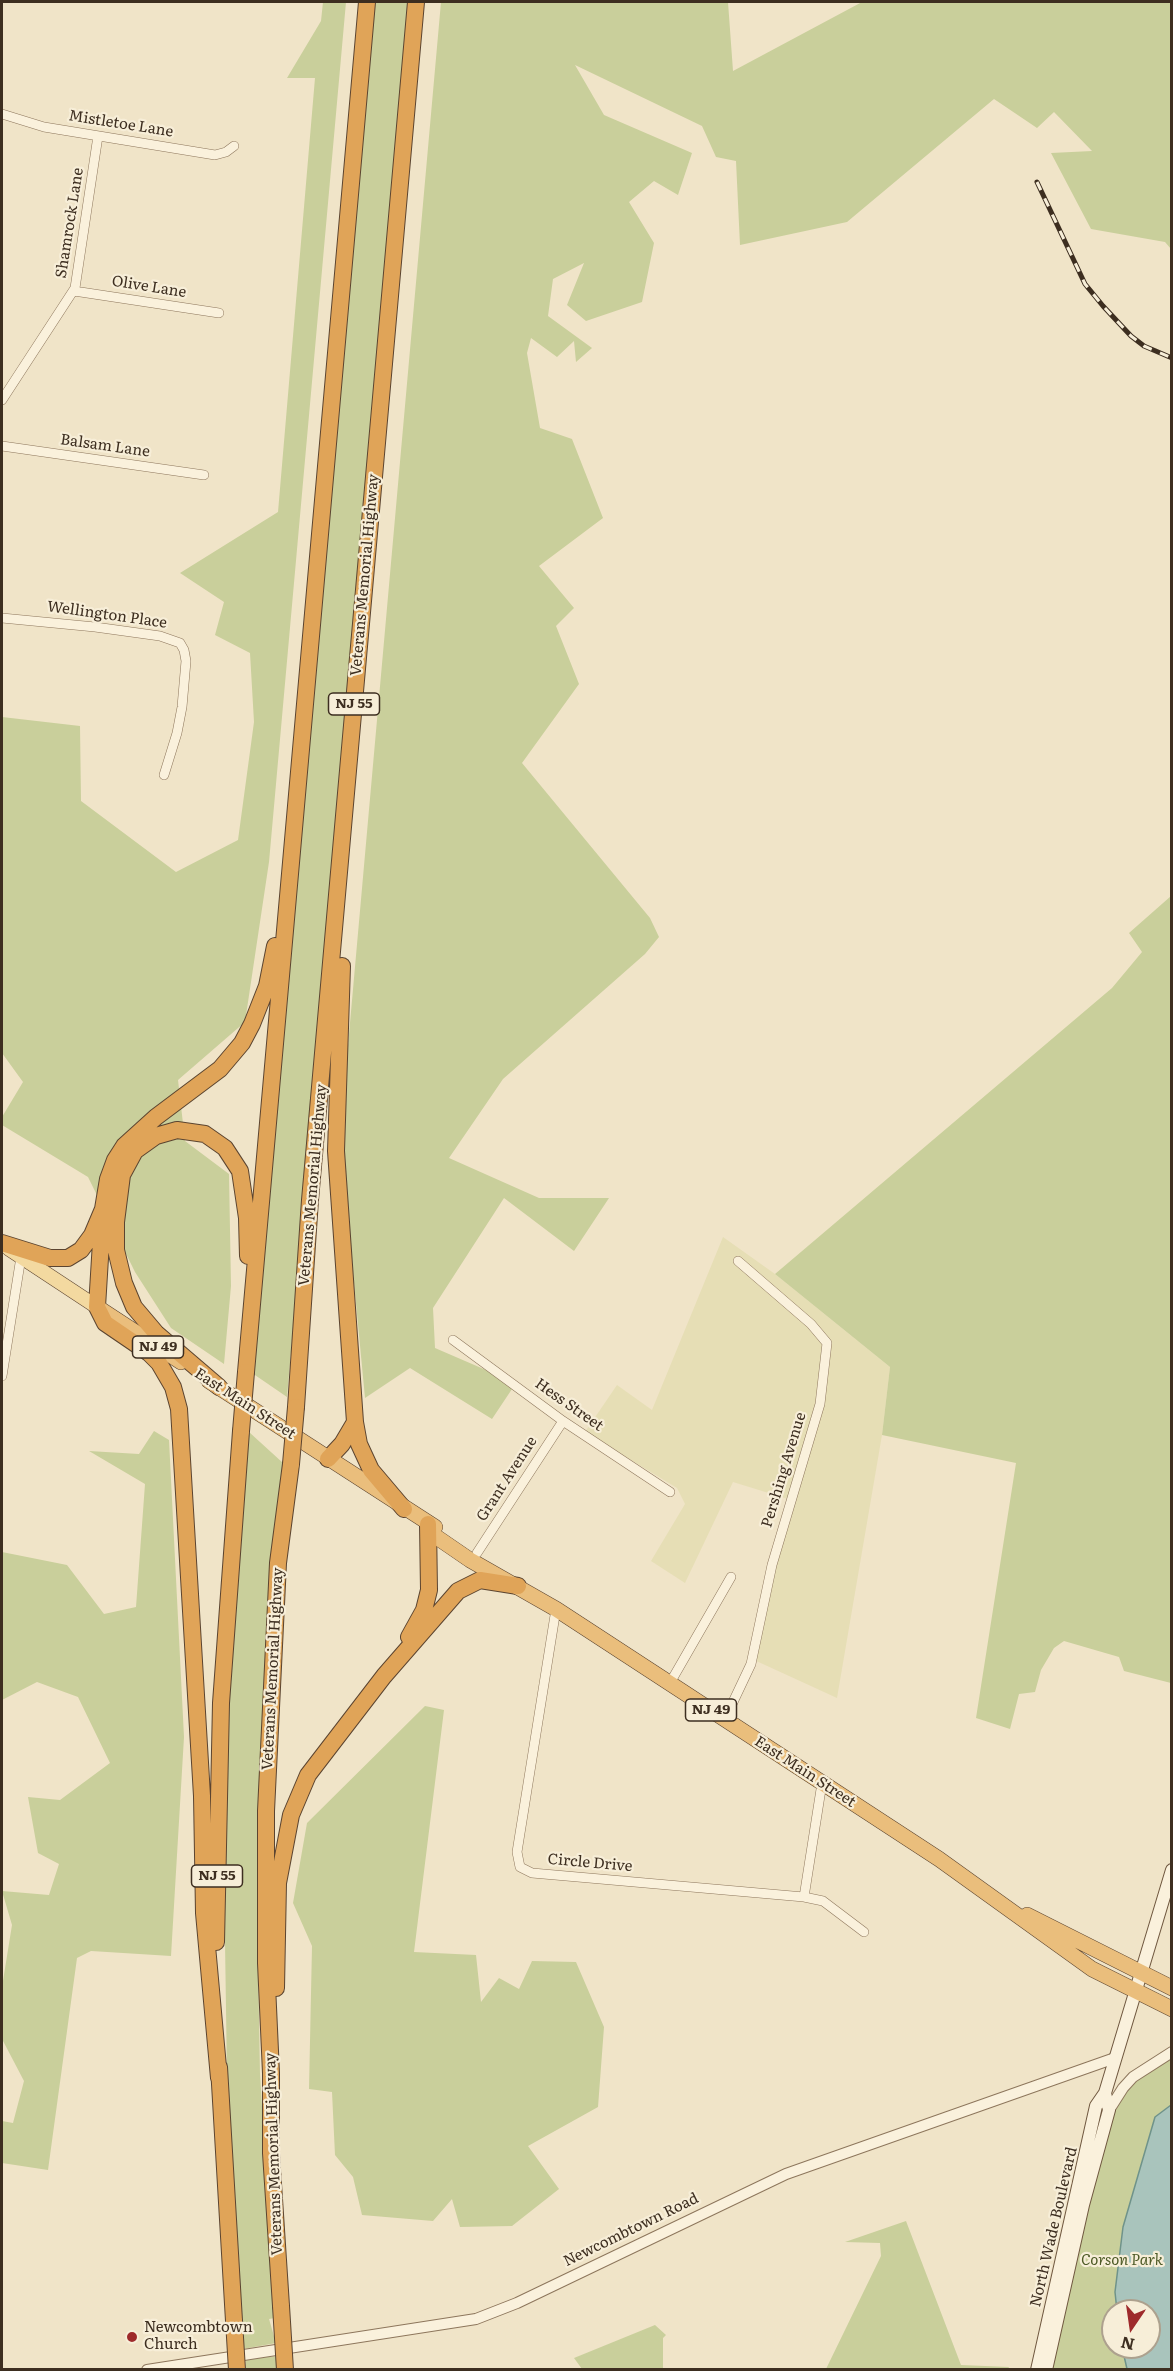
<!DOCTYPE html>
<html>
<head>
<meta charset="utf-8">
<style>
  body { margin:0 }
  #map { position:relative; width:1173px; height:2371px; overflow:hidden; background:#f0e4c8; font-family:Literata,serif }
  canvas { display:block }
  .frame { position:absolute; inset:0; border:3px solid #3d2e20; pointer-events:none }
  .north { position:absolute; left:1101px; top:2299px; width:60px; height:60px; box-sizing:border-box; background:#f7eed8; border:2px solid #ada18e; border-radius:50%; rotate:193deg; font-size:16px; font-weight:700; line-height:24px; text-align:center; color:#3d2e20 }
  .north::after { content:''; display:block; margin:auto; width:21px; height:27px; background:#9e2a2b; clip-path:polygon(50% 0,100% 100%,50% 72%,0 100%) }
</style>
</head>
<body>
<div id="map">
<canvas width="1173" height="2371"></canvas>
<div class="frame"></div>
<div class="north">N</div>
</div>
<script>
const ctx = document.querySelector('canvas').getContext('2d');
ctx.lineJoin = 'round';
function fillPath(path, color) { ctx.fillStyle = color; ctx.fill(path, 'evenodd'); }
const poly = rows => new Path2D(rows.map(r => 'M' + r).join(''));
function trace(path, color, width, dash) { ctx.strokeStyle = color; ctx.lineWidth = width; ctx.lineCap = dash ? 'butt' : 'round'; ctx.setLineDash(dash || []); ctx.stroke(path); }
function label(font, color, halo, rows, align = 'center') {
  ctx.font = font + ' Literata,serif'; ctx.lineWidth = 4.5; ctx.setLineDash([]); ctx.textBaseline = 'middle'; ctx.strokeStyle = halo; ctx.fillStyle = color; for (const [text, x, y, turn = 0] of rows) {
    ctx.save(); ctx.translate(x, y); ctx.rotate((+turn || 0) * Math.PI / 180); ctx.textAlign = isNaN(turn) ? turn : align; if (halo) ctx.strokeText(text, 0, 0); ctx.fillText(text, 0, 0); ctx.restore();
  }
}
fillPath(poly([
  [723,1237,775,1274,890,1367,882,1435,837,1698,752,1659,788,1499,733,1482,685,1583,651,1561,685,1504,677,1488,585,1432,617,1385,652,1410]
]), '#e6deb5');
fillPath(poly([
  [323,2,346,2,269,862,245,1022,178,1080,185,1141,229,1174,231,1286,224,1364,171,1328,135,1272,88,1177,2,1125,2,1117,23,1082,2,1053,2,717,80,726,81,801,176,872,238,840,254,722,250,653,215,635,224,602,180,573,278,512,315,78,287,78,321,21],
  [373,2,409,2,287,1397,252,1373],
  [441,2,728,2,733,71,862,2,1171,2,1171,249,1165,242,1091,229,1051,153,1092,151,1054,112,1037,128,994,99,847,222,740,245,736,161,716,157,702,126,575,65,604,115,692,153,678,195,654,181,629,202,654,243,642,302,586,321,567,305,584,263,553,279,548,316,592,348,576,362,574,341,557,357,531,338,527,353,540,428,572,439,603,518,539,566,574,608,556,626,579,684,522,763,650,918,659,937,645,954,503,1079,449,1158,539,1198,609,1198,574,1251,504,1198,433,1308,435,1348,516,1383,492,1419,410,1368,365,1398,340,1135],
  [1171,896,1171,1683,1124,1671,1119,1657,1064,1641,1054,1648,1041,1670,1035,1692,1019,1694,1010,1729,976,1718,1016,1463,882,1435,890,1367,775,1274,1112,988,1142,952,1129,933],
  [154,1431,169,1440,184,1737,171,1956,91,1951,77,1958,48,2170,2,2163,2,2121,13,2123,24,2081,2,2039,2,1987,12,1925,2,1891,49,1895,59,1864,38,1853,28,1797,60,1800,110,1763,78,1697,37,1682,2,1700,2,1552,67,1565,104,1614,136,1607,145,1484,89,1451,139,1454],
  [249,1432,283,1463,270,1562,258,1810,258,1963,260,2074,275,2318,269,2319,276,2343,243,2349,227,2077,224,1874,229,1703],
  [425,1706,444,1710,414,1952,476,1955,481,2002,499,1978,519,1989,532,1961,576,1962,604,2027,598,2107,528,2146,559,2189,512,2226,460,2227,452,2199,433,2221,362,2215,353,2177,335,2155,332,2092,309,2089,312,1946,293,1903,307,1823],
  [1171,2052,1171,2369,1046,2370,1109,2110,1123,2088],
  [1113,2311,1149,2311,1149,2347,1113,2347],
  [906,2221,961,2365,1009,2367,1008,2369,826,2369,881,2256,880,2243,845,2242],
  [655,2325,666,2335,663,2338,663,2369,582,2369,574,2358],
  [279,2356,280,2369,245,2370,246,2359]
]), '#c9cf9b');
const water = poly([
  [1171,2105,1171,2369,1127,2369,1122,2347,1149,2347,1149,2311,1117,2311,1115,2292,1123,2227,1155,2117,1171,2105]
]);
fillPath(water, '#a9c4bc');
trace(water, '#6f938a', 1.5);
const minor = poly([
  [2,114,44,127,215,155,226,152,234,146],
  [74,291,219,313],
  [2,400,75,288,98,136],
  [2,446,204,475],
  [2,618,95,627,160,636,180,643,184,650,186,661,182,707,177,733,164,775],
  [453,1340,563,1421,670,1492],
  [2,1376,21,1257],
  [477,1553,563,1421],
  [556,1609,517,1852,520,1867,532,1873,555,1875,804,1897,823,1901,864,1932],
  [670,1683,731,1577],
  [725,1719,751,1664,772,1565,820,1404,827,1343,811,1324,738,1261],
  [804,1897,822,1783]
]);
const tertiary = poly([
  [1109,2110,1123,2088,1133,2077,1172,2052],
  [147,2370,476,2319,517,2303,786,2174,1115,2058]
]);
const secondary = poly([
  [1037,2370,1096,2106,1105,2093,1172,1870],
  [1046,2370,1083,2205,1109,2110,1105,2093]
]);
const primary = poly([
  [9,1249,97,1307]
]);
const trunk = poly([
  [97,1307,181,1362],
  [209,1381,435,1527],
  [428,1524,435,1536,470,1560,556,1609,939,1859,1092,1969,1172,2009],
  [1027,1915,1172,1988]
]);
const motorway = poly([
  [103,1209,97,1307,105,1323,149,1353,159,1363,173,1387,179,1409,202,1796,204,1913,219,2078],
  [2,1243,50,1258,68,1258,81,1250,92,1235,103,1209,108,1179,115,1160,124,1146,156,1117,220,1069,242,1043,252,1024,267,986,275,946],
  [246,1372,367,2],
  [219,1387,156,1333,134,1307,124,1283,116,1250,116,1222,122,1175,135,1151,156,1136,177,1130,205,1134,225,1148,240,1171,247,1218,248,1256],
  [296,1407,310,1200,416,2],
  [355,1422,359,1444,371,1470,404,1509],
  [328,1459,342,1444,355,1422,336,1151,342,966],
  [409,1637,424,1610,429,1590,428,1524],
  [216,1942,221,1703,241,1431],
  [276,1988,278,1883,291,1815,308,1775,384,1676,458,1591,480,1580,518,1586],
  [219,2067,234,2321],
  [281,2306,271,2153,271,2073,266,1963,266,1811,278,1563,291,1464]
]);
trace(minor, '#8d765c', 10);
trace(tertiary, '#8d765c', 12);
trace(secondary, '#6f573f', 14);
trace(primary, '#5b4430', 15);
trace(trunk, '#5b4430', 16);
trace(motorway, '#5b4430', 18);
trace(minor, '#faf1dc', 9);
trace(tertiary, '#faf1dc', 10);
trace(secondary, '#faf1dc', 12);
trace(primary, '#f3d9a0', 14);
trace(trunk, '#eabe7c', 15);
trace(motorway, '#e0a458', 16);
const rail = poly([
  [1037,182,1085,284,1103,306,1131,336,1144,346,1172,358]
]);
trace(rail, '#3d2e20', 5);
trace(rail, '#f7eed8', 3, [9]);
const motorwayBridge = poly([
  [241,1431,246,1372],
  [291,1464,296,1407],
  [281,2306,285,2370],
  [234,2321,237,2370]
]);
trace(motorwayBridge, '#5b4430', 18, []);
trace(motorwayBridge, '#e0a458', 16);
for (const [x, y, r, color] of [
  [132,2337,6,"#9e2a2b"]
]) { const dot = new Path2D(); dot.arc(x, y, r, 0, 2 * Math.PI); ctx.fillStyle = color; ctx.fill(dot); trace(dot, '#f7eed8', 2); }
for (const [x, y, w] of [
  [354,704,51],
  [158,1347,51],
  [711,1710,51],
  [217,1876,51]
]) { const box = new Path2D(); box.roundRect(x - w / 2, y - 11, w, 22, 4.5); ctx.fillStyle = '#f7eed8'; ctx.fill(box); trace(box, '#3d2e20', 1.5); }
label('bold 14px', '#3d2e20', null, [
  ["NJ 55",354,704],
  ["NJ 49",158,1347],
  ["NJ 49",711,1710],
  ["NJ 55",217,1876]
]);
label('15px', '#3d2e20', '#f7eed8', [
  ["Mistletoe Lane",121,124,9],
  ["Shamrock Lane",70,223,-81],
  ["Olive Lane",149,287,9],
  ["Balsam Lane",105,446,8],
  ["Veterans Memorial Highway",365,575,-85],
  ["Wellington Place",107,615,8],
  ["Veterans Memorial Highway",313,1185,-85],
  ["East Main Street",245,1404,33],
  ["Hess Street",569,1405,35],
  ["Pershing Avenue",784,1470,-73],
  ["Grant Avenue",507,1479,-57],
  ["Veterans Memorial Highway",273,1669,-87],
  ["East Main Street",805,1772,33],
  ["Circle Drive",590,1863,5],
  ["Veterans Memorial Highway",274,2154,-92],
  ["North Wade Boulevard",1054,2227,-77],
  ["Newcombtown Road",631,2230,-26]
]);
label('italic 15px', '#4d5a26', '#f7eed8', [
  ["Corson Park",1122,2261]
]);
label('15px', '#3d2e20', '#f7eed8', [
  ["Newcombtown",144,2328],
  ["Church",144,2345]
], 'left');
</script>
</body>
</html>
